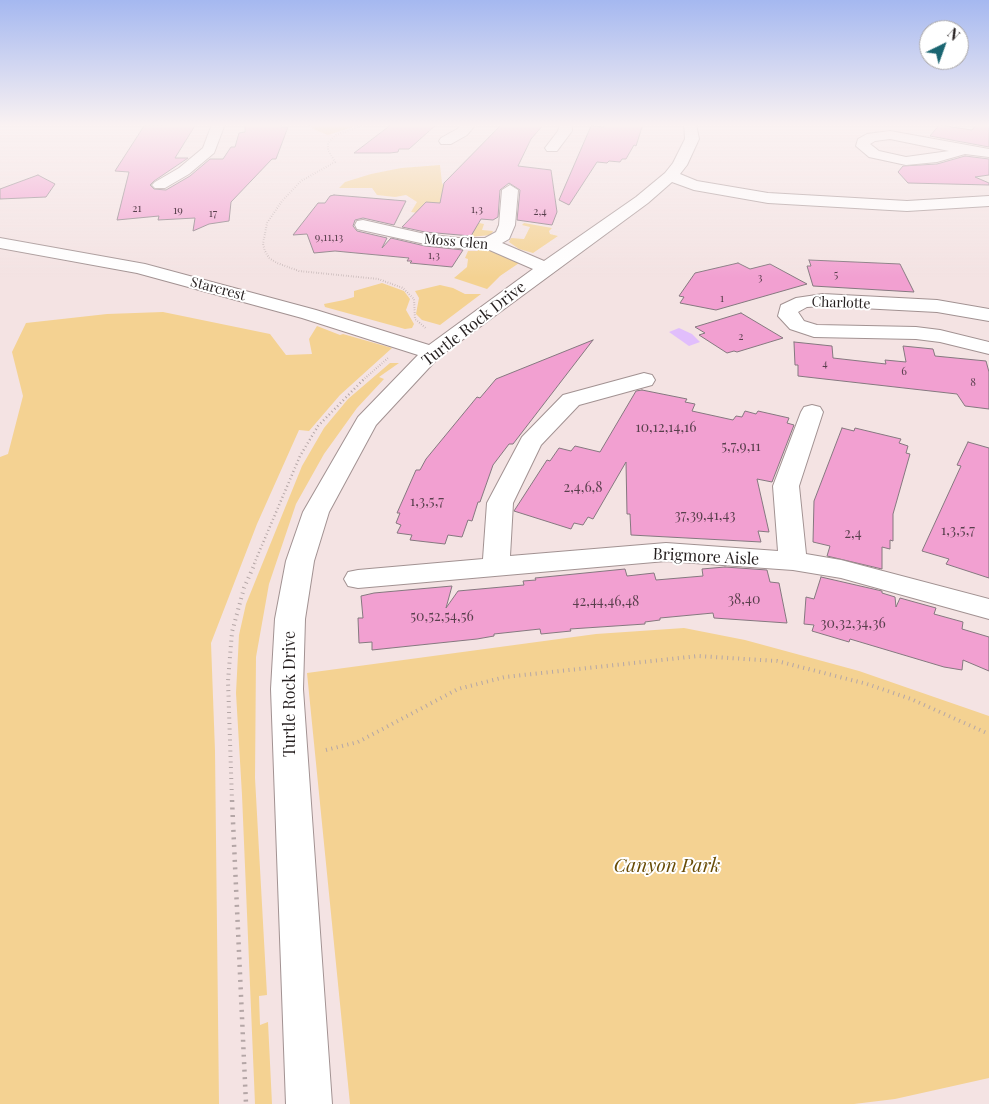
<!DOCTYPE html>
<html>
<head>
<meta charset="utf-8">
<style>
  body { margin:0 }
  #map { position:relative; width:989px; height:1104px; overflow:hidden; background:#f4e3e3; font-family:"Playfair Display",serif }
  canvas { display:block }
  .north { position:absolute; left:919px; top:20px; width:50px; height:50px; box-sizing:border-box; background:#fff; border:1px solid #a8a5a5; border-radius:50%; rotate:42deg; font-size:14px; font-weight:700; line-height:20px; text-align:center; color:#251f1f }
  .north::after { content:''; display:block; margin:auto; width:18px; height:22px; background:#1a6571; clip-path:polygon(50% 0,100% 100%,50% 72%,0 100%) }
</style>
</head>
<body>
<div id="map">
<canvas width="989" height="1104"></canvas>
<div class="north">N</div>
</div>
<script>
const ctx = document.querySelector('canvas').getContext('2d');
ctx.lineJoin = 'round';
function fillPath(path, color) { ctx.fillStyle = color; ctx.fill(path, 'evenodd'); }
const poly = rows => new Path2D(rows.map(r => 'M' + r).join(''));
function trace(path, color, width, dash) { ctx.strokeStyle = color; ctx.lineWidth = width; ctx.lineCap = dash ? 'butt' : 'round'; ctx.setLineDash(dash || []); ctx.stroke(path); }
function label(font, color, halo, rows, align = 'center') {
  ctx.font = font + ' "Playfair Display",serif'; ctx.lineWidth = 4; ctx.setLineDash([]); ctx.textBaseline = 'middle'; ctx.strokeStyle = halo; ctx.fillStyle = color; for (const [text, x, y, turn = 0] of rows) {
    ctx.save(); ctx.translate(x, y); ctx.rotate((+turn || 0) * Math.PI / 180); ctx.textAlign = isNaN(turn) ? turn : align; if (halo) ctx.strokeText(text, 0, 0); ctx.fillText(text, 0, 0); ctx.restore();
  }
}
fillPath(poly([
  [308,124,362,124,328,135,315,130],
  [440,165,442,183,461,219,484,224,482,230,493,231,491,235,470,237,473,232,453,218,411,212,417,202,406,195,395,197,377,195,372,188,339,188,345,182,371,174,401,168],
  [524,223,552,228,549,231,550,234,558,236,533,253,519,249,509,242,511,238,524,239,530,227,522,225],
  [482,247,489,248,522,261,500,276,487,289,454,278,467,267,468,259,465,258,468,251,477,251],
  [382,283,404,291,410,299,406,310,414,324,412,328,405,329,325,307,324,304,344,300,354,297,354,291],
  [440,285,453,288,465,294,481,294,440,325,422,320,416,314,419,298,415,291],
  [163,312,270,334,286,355,312,354,309,339,317,326,340,335,343,334,392,348,340,395,309,431,299,430,257,524,211,643,215,751,219,1104,0,1104,0,457,8,454,23,396,12,352,26,323,107,314],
  [390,363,399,363,379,377,384,379,357,408,324,454,296,504,269,584,256,657,255,778,267,995,259,996,260,1025,268,1022,272,1104,255,1104,242,795,236,693,239,635,246,604,302,466,324,428,348,399],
  [684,628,745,640,859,671,989,716,989,1078,895,1099,854,1104,350,1104,307,673,596,634]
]), '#f4d292');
fillPath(poly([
  [679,328,692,334,700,342,689,346,669,332]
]), '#e1befc');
const building = poly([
  [196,124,175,158,188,158,154,181,150,185,154,189,166,190,190,176,210,159,223,159,231,147,235,147,239,133,245,132,245,124,281,124,281,127,288,127,276,159,272,159,231,202,229,221,209,224,193,231,195,218,158,220,159,216,117,220,129,172,115,171,144,126,196,124],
  [392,124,437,124,409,149,399,149,398,152,390,153,354,153,392,124],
  [502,124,544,124,531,139,518,166,551,170,557,212,552,225,517,220,520,190,509,183,500,190,498,217,493,220,481,219,471,236,425,232,402,227,426,202,440,203,444,183,502,124],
  [603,124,643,124,636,146,634,145,626,159,622,159,620,162,609,161,607,163,597,162,569,205,559,200,591,126,604,127,603,124],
  [977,124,989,124,989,147,930,136,939,125,972,130,977,124],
  [965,156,989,159,989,175,975,177,989,183,989,185,908,183,898,172,903,166,937,164,965,156],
  [38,175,55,184,46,197,0,199,0,189,38,175],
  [334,195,406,201,394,225,363,218,355,220,353,226,357,231,387,238,382,248,391,238,425,246,463,250,452,267,410,263,412,261,407,261,409,258,335,251,314,253,307,234,293,235,318,203,325,203,330,196,334,195],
  [809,260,900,264,914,292,813,286,807,266,811,266,809,260],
  [738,263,750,269,770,264,807,284,716,310,680,303,684,297,679,296,695,273,738,263],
  [741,313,783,338,737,352,734,351,727,353,699,335,705,333,695,327,741,313],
  [593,340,513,444,509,444,493,465,480,502,478,502,472,521,468,520,462,537,448,535,445,544,410,540,412,535,397,533,401,525,396,523,400,513,397,513,416,470,420,470,426,459,477,397,480,398,496,379,593,340],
  [794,342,832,346,833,358,886,364,885,360,906,362,903,346,933,349,935,356,986,361,989,372,989,409,965,406,957,394,798,376,798,365,795,365,794,342],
  [642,390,687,399,685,402,695,404,692,411,733,420,736,416,742,417,745,411,756,414,758,411,789,418,787,423,794,425,772,482,757,479,769,532,758,531,761,542,631,535,630,514,627,514,626,462,593,519,588,517,583,525,574,523,571,529,514,511,547,460,550,461,559,448,571,451,575,446,600,452,636,391,642,390],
  [842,428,854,431,855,428,901,439,899,443,908,446,906,453,910,454,893,514,893,541,890,540,890,549,882,547,882,569,827,556,830,546,813,542,814,501,842,428],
  [968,442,989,448,989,578,946,564,949,559,922,551,961,466,957,465,968,442],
  [725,567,767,570,770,582,779,583,787,623,714,618,713,613,660,618,660,620,645,622,645,624,570,629,571,631,541,634,540,629,494,634,494,636,477,639,372,650,372,642,359,643,358,618,363,618,361,596,374,593,452,586,446,608,458,591,524,585,523,581,536,580,535,578,625,569,627,576,654,573,656,580,703,576,702,569,725,567],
  [821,577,882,591,882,593,895,597,896,607,900,598,936,608,934,614,963,622,962,629,989,637,989,671,963,660,962,670,944,667,850,639,849,642,812,631,814,625,804,624,806,597,814,599,821,577]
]);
fillPath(building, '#f2a0d1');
trace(building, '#85787f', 1);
const minor = poly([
  [212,124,225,124,214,153,189,174,165,188,155,188,152,185,155,182,179,168,203,148,212,124],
  [462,124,476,124,467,135,451,144,441,144,439,141,441,138,457,129,462,124],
  [560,124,572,124,572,131,557,151,547,151,545,148,558,131,560,124],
  [684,124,696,124,699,139,687,165,680,174,697,181,768,193,907,201,989,196,989,206,907,211,768,203,694,190,672,182,648,203,439,357,376,425,329,512,314,561,305,619,303,689,332,1104,286,1104,271,689,275,619,286,561,303,512,358,417,418,355,302,318,137,273,0,248,0,238,145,264,316,310,429,345,533,269,485,248,458,248,425,244,357,229,355,225,357,221,363,220,425,234,458,238,485,238,496,232,499,225,502,190,510,185,518,190,515,225,509,239,502,243,544,261,636,197,665,173,673,163,685,139,684,124],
  [890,131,989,149,989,157,965,154,937,162,906,165,869,157,856,146,858,139,867,134,890,131],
  [890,139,949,151,906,157,879,151,870,144,875,141,890,139],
  [823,294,937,300,989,309,989,321,937,312,823,306,807,307,798,312,804,321,817,325,916,327,940,330,989,342,989,354,940,342,916,339,814,337,790,329,778,316,781,305,796,298,823,294],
  [644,373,652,375,655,380,652,385,579,405,541,445,513,503,510,556,666,543,778,551,773,486,801,412,804,407,812,405,820,407,823,412,799,486,806,554,841,560,989,599,989,619,841,578,793,570,666,561,358,588,348,586,344,579,348,572,358,570,483,559,487,503,522,437,563,395,644,373]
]);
trace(minor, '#a29292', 2);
trace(poly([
  [367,124,336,135,328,143,328,150,335,162,301,181,282,201,267,223,263,244,265,251,269,258,277,263,299,271,378,279,403,288,414,299,415,319,427,329],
  [363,380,388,358]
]), '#b4a6a6', 2, [0.5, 2]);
trace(poly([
  [254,564,300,456,318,426,364,379]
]), '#b4a6a6', 2.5, [1, 3]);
trace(poly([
  [326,750,358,742,458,689,505,677,698,656,777,661,867,684,911,699,989,734],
  [232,801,228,681,232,632,244,588,255,563]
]), '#b4a6a6', 4, [1, 4.5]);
trace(poly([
  [232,800,246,1104]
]), '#b4a6a6', 4.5, [2, 5.5]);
fillPath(minor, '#fff');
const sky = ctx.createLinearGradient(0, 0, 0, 278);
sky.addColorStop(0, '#a5b8f0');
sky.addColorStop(0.45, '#faf2f2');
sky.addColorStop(1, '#faf2f200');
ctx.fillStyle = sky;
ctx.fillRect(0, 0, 989, 278);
label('11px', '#583f4c', null, [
  ["21",137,209],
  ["1,3",477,210],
  ["19",178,211],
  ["2,4",540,212],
  ["17",213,214],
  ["9,11,13",329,238],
  ["1,3",434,256],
  ["5",836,275],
  ["3",760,278],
  ["1",722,299],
  ["2",741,337],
  ["4",825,364],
  ["6",904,372],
  ["8",973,383]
]);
label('14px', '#251f1f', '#fff', [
  ["Moss Glen",456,242,5],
  ["Starcrest",218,289,15],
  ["Charlotte",841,303,2]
]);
label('14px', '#583f4c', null, [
  ["10,12,14,16",666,428],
  ["5,7,9,11",741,447],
  ["2,4,6,8",583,488],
  ["1,3,5,7",427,502],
  ["37,39,41,43",705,516],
  ["1,3,5,7",958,531],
  ["2,4",853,534],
  ["38,40",744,600],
  ["42,44,46,48",606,602],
  ["50,52,54,56",442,617],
  ["30,32,34,36",853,624]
]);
label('16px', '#251f1f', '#fff', [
  ["Turtle Rock Drive",474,324,-38],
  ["Brigmore Aisle",706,557,3],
  ["Turtle Rock Drive",290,694,-90]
]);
label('italic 19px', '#684c06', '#fff', [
  ["Canyon Park",667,866]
]);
</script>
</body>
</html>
